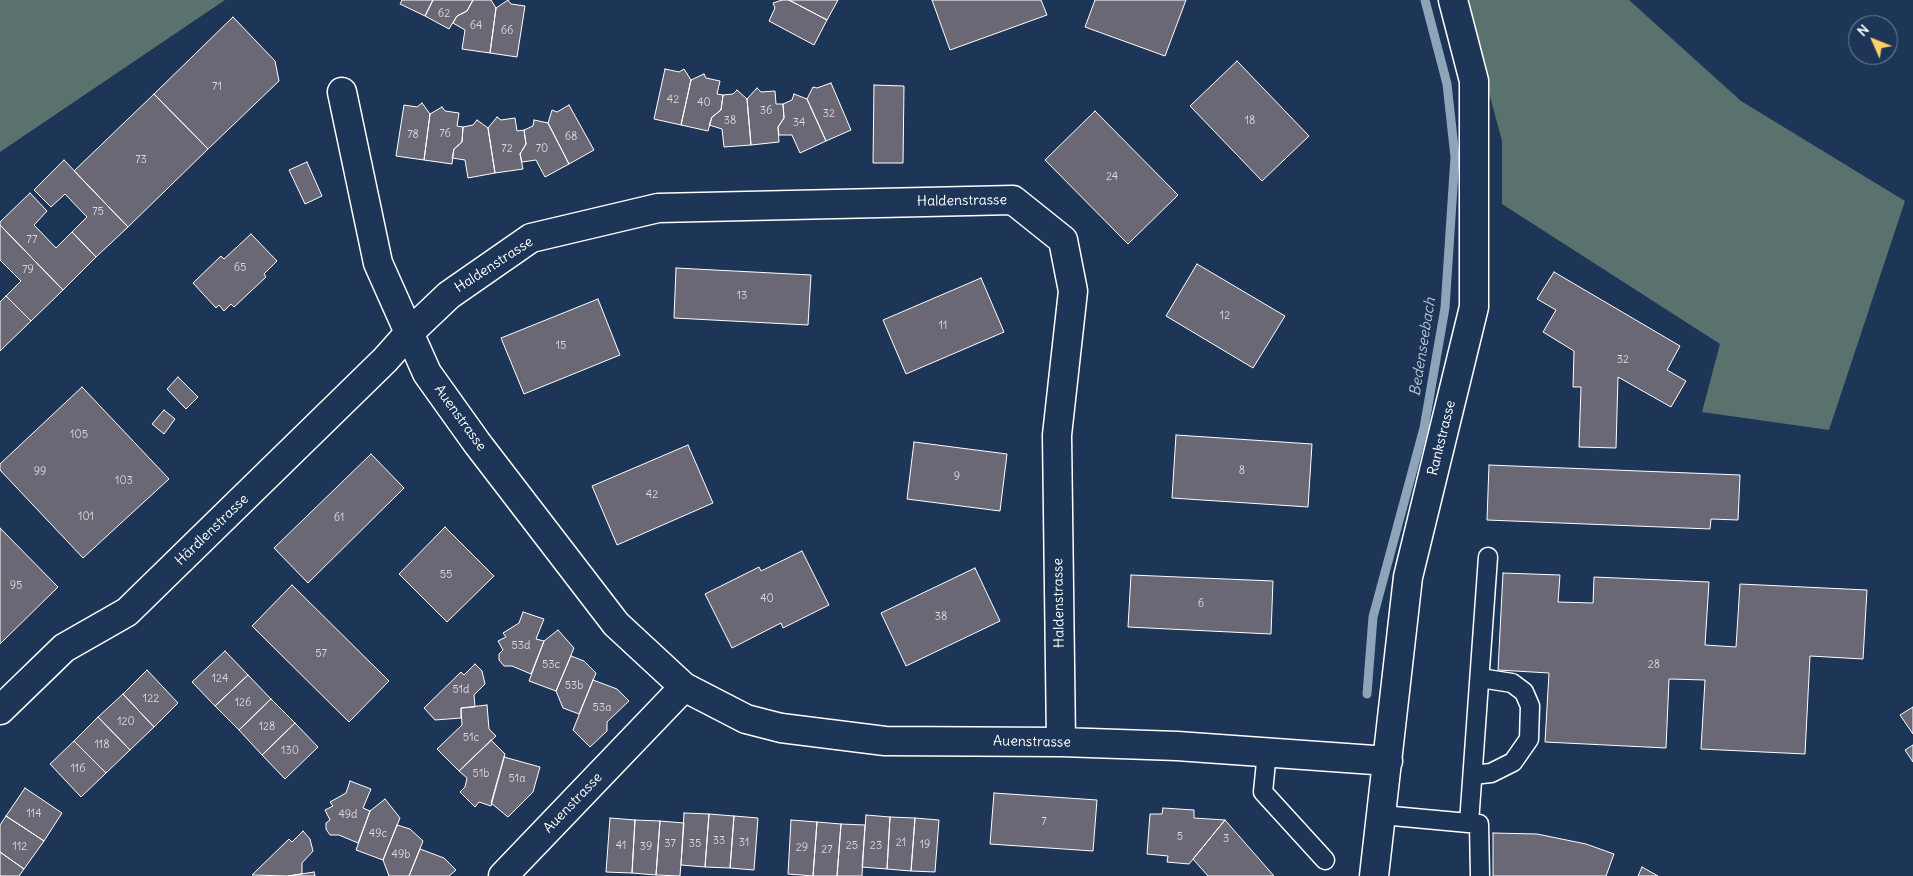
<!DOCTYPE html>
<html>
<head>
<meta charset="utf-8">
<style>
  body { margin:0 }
  #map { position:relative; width:1913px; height:876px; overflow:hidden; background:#1d3557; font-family:Delius,sans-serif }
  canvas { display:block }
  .north { position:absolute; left:1848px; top:15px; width:50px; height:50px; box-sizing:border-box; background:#1d3557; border:1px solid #77869a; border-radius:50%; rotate:314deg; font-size:14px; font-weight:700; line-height:20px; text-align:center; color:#fff }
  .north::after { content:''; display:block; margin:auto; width:18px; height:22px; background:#ffd166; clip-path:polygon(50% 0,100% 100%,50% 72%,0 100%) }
</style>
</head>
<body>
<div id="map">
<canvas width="1913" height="876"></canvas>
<div class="north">N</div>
</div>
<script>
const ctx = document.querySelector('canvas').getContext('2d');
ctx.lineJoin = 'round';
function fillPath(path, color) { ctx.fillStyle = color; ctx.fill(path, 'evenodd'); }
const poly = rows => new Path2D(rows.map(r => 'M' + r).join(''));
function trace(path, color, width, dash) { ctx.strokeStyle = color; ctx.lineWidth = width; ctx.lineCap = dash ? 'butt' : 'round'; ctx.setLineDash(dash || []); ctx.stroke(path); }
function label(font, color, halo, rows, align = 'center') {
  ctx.font = font + ' Delius,sans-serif'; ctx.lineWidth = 4; ctx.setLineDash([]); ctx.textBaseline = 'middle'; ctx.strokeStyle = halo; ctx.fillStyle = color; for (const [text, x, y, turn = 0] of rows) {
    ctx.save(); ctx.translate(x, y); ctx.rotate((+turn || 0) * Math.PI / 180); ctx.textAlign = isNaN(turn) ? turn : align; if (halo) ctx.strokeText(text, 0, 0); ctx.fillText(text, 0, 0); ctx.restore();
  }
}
fillPath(poly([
  [0,0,225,0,0,152],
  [1464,0,1629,0,1741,101,1905,201,1829,430,1702,412,1720,344,1502,204,1502,141]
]), '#5a726e');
trace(poly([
  [1367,694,1373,617,1424,428,1445,308,1455,157,1447,84,1425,0]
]), '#8ea4b9', 9);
const building = poly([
  [402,0,433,0,425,16,400,4,402,0],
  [433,0,473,0,467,11,457,16,449,29,425,16,433,0],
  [473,0,491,0,496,8,490,53,462,49,465,30,453,23,457,16,467,11,473,0],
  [508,0,511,4,525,6,517,57,490,53,496,8,508,0],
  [782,0,789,0,827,20,814,45,769,21,775,8,773,3,782,0],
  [789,0,838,0,827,20,789,0],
  [932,0,1041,0,1047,15,950,50,932,0],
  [1095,0,1186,0,1165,56,1085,27,1095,0],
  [233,17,275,61,279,81,208,149,154,94,233,17],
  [1237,61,1309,136,1262,181,1190,106,1237,61],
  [665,69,679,72,684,69,691,80,681,125,654,119,665,69],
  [704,74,706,78,720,81,717,94,723,95,721,110,712,117,708,131,681,125,691,80,704,74],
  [831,83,851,130,826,141,807,99,813,87,817,88,831,83],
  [874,85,904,86,903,163,873,163,874,85],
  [757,88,761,92,775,91,776,104,783,104,784,118,778,127,779,142,751,145,747,99,757,88],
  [737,90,747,99,751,145,724,147,722,129,709,125,712,117,721,110,723,95,733,94,737,90],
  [154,94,208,149,128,227,74,171,154,94],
  [794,94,807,99,826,141,800,153,792,135,779,135,778,127,784,118,783,104,792,100,794,94],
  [422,103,430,114,424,160,396,156,404,105,417,107,422,103],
  [569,105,594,150,569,164,548,123,552,110,557,112,569,105],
  [442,107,445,111,459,113,457,126,463,127,462,142,454,149,452,164,424,160,430,114,442,107],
  [1095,111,1178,195,1128,244,1045,160,1095,111],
  [497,117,501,120,515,118,517,131,524,130,526,144,520,154,523,169,495,173,488,128,497,117],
  [477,120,488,128,495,173,468,178,465,160,452,158,454,149,462,142,463,127,473,125,477,120],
  [534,120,548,123,569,164,545,177,536,160,522,162,520,154,526,144,524,130,533,126,534,120],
  [64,160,128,227,96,257,72,232,87,217,65,194,51,207,34,190,64,160],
  [307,162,322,196,305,204,289,170,307,162],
  [30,193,47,211,34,225,56,248,72,232,96,257,63,290,0,225,0,222,30,193],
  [0,225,63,290,31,321,6,296,21,281,0,260,0,225],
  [251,234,277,261,264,274,266,277,234,307,231,304,224,311,219,305,216,308,193,283,221,256,224,259,251,234],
  [1197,264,1285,316,1253,368,1166,316,1197,264],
  [676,268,811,275,808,325,674,318,676,268],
  [1554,272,1680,346,1667,370,1686,381,1671,407,1618,377,1616,448,1579,447,1581,387,1573,387,1574,351,1543,332,1556,310,1537,299,1554,272],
  [981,278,1004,332,906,374,883,320,981,278],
  [6,296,31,321,0,351,0,302,6,296],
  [598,299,620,355,524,394,501,338,598,299],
  [178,377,198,397,186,409,167,389,178,377],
  [82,387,169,479,83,558,0,470,0,464,82,387],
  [164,410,175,419,164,434,152,424,164,410],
  [1176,435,1312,444,1308,507,1172,498,1176,435],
  [914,442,1007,454,1000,511,907,499,914,442],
  [688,445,713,503,617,545,592,486,688,445],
  [371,454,404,488,308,583,274,548,371,454],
  [1489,465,1740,475,1738,520,1711,519,1710,529,1487,520,1489,465],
  [445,527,494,576,447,622,399,574,445,527],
  [0,528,58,587,0,644,0,528],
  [802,551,829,605,783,628,781,623,732,648,705,594,759,567,761,571,802,551],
  [975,568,1000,621,906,666,881,613,975,568],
  [1503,573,1560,575,1558,602,1593,603,1594,577,1709,582,1705,645,1736,647,1740,584,1867,590,1863,659,1810,656,1805,754,1701,749,1705,680,1669,679,1666,748,1545,742,1549,673,1498,670,1503,573],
  [1131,575,1273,581,1271,634,1128,627,1131,575],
  [292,585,389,681,349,722,252,626,292,585],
  [523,612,544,619,536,639,544,641,531,674,512,666,504,666,499,660,499,654,503,650,498,641,506,637,503,633,519,623,523,612],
  [558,630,574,648,556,691,529,681,544,641,558,630],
  [225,651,248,675,215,706,192,682,225,651],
  [571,656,584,661,596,673,579,714,563,708,556,691,571,656],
  [475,664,482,671,485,684,474,695,475,707,461,708,461,718,435,720,424,708,461,672,464,675,475,664],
  [147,670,178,703,154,727,123,694,147,670],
  [248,675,271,699,239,730,215,706,248,675],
  [593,680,617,689,629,701,607,722,607,731,590,747,573,730,593,680],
  [123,694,154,727,130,750,98,717,123,694],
  [271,699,295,723,262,755,239,730,271,699],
  [487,705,489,729,496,736,459,771,437,749,462,725,461,708,487,705],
  [1913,707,1913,734,1900,715,1913,707],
  [98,717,130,750,106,773,74,741,98,717],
  [295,723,318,747,285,779,262,755,295,723],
  [491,740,505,754,491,806,479,802,475,807,460,792,465,787,467,778,459,771,491,740],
  [74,741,106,773,81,797,50,764,74,741],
  [1913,745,1913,762,1905,750,1913,745],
  [504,757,540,767,533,792,508,817,491,803,504,757],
  [350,781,371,789,363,808,370,811,358,843,339,835,330,835,326,829,326,823,330,820,325,810,333,806,330,802,346,793,350,781],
  [25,788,62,813,44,841,6,816,25,788],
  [994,793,1097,800,1093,851,990,844,994,793],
  [385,799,400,818,383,860,356,850,370,811,385,799],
  [1163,808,1194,810,1194,818,1225,820,1189,864,1167,862,1168,856,1147,854,1150,814,1162,814,1163,808],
  [684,813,709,814,705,867,681,865,684,813],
  [709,814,734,816,730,868,705,867,709,814],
  [866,815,890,817,887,869,862,867,866,815],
  [6,816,44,841,24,869,0,852,0,825,6,816],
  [734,816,758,818,754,870,730,868,734,816],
  [890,817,915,818,911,871,887,869,890,817],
  [610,818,635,820,632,873,606,872,610,818],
  [915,818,939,820,935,872,911,871,915,818],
  [635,820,660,821,656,875,632,873,635,820],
  [791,820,817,822,813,876,788,874,791,820],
  [1225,820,1274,876,1208,876,1193,859,1225,820],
  [660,821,684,823,680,876,656,875,660,821],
  [817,822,841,824,837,876,813,876,817,822],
  [841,824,865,825,862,876,837,876,841,824],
  [397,825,410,829,423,841,409,876,389,876,383,860,397,825],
  [303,831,310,839,313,851,302,863,302,874,288,876,252,875,289,839,292,842,303,831],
  [1493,833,1537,834,1586,844,1614,854,1606,876,1493,876,1493,833],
  [420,849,444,858,456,870,449,876,409,876,420,849],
  [0,852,24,869,19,876,0,876,0,852],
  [1642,867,1658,876,1638,876,1642,867],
  [314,872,315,876,288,876,314,872]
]);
fillPath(building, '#6b6875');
trace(building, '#fff', 1);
const service = poly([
  [1267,752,1263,792,1325,860],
  [1473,775,1491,773,1513,762,1529,739,1530,706,1524,692,1512,683,1480,678],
  [1382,815,1479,824,1480,876],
  [1469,823,1488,557]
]);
const minor = poly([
  [342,92,378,263,427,373,477,443,616,624,684,687,746,719,781,728,885,741,1061,742,1177,746,1388,761],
  [0,710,64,648,127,612,385,360,410,332,449,295,531,238,658,208,1013,200,1063,240,1073,291,1057,435,1061,742],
  [503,876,684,687],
  [1374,876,1408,577,1474,307,1474,81,1453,0]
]);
trace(service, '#fff', 21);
trace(minor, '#fff', 31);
trace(service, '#1d3557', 18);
trace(minor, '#1d3557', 28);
label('11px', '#dad9dc', null, [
  ["62",444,14],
  ["64",476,26],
  ["66",507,31],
  ["71",217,87],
  ["42",673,100],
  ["40",704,103],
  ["36",766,111],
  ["32",829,114],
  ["38",730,121],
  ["18",1250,121],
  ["34",799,123],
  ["76",445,134],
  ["78",413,135],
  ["68",571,137],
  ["72",507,149],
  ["70",542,149],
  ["73",141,160],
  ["24",1112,177],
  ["75",98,212],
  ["77",32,240],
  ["65",240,268],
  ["79",28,270],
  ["13",742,296],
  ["12",1225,316],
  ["11",943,326],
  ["15",561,346],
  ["32",1623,360],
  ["105",79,435],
  ["8",1242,471],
  ["99",40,472],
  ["9",957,477],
  ["103",124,481],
  ["42",652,495],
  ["101",86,517],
  ["61",339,518],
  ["55",446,575],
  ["95",16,586],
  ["40",767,599],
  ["6",1201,604],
  ["38",941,617],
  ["53d",521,646],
  ["57",321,654],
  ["53c",551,665],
  ["28",1654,665],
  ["124",220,679],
  ["53b",574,686],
  ["51d",461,690],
  ["122",151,699],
  ["126",243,703],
  ["53a",602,708],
  ["120",126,722],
  ["128",267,727],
  ["51c",471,738],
  ["118",102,745],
  ["130",290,751],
  ["116",78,769],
  ["51b",481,774],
  ["51a",517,779],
  ["114",34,814],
  ["49d",348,815],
  ["7",1044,822],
  ["49c",378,834],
  ["5",1180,837],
  ["3",1226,839],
  ["33",719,841],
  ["31",744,843],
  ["21",901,843],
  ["37",670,844],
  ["35",695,844],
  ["19",925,845],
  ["41",621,846],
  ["25",852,846],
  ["23",876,846],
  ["112",20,847],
  ["39",646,847],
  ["29",802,848],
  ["27",827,850],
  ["49b",401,855]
]);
label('14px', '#fff', '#1d3557', [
  ["Haldenstrasse",962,201,-1],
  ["Haldenstrasse",494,265,-33],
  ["Auenstrasse",460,418,54],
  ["Rankstrasse",1442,438,-76],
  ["Härdlenstrasse",212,530,-44],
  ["Haldenstrasse",1059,603,-91],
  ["Auenstrasse",1032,742,1],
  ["Auenstrasse",573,803,-46]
]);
label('italic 15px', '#b4c3d0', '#1d3557', [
  ["Bedenseebach",1423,347,-81]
]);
</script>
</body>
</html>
